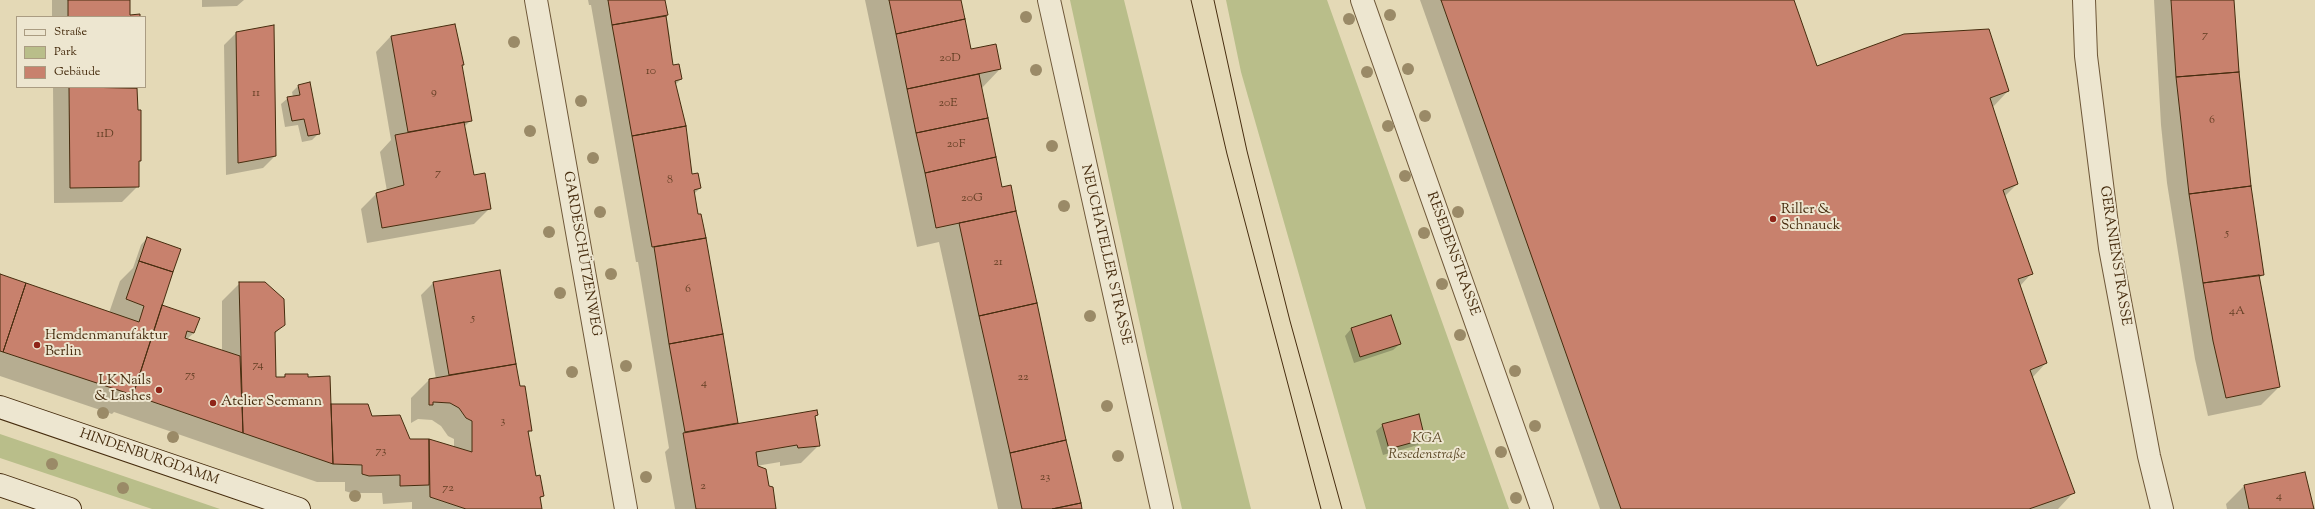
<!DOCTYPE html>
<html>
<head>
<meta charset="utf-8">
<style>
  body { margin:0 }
  #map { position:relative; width:2315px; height:509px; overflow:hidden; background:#e4d9b6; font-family:"Sorts Mill Goudy",serif }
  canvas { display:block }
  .legend { position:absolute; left:16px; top:16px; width:130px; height:72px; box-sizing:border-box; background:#ede6d0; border:1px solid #aa9c82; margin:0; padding:5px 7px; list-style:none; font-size:12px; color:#462c0e }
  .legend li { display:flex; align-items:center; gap:8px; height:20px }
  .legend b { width:20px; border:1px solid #aa9c82 }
</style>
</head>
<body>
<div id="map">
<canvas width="2315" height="509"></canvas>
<ul class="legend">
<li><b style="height:5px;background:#ede6d0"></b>Straße</li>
<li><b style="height:11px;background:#b9be8a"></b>Park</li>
<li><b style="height:11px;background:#c8816d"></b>Gebäude</li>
</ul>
</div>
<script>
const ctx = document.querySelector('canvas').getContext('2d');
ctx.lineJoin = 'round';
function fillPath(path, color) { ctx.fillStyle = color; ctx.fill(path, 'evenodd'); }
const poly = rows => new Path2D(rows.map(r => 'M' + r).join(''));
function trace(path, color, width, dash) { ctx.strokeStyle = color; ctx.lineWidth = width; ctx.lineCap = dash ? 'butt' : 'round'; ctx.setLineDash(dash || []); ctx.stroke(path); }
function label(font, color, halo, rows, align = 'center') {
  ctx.font = font + ' "Sorts Mill Goudy",serif'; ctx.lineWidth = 4; ctx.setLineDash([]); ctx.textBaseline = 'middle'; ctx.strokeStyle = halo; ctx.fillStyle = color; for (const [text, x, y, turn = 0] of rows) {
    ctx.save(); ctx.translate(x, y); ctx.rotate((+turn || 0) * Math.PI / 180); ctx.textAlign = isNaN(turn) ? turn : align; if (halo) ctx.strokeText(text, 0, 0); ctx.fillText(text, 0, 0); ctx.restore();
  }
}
fillPath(poly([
  [1070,0,1124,0,1251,509,1182,509,1146,352],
  [1226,0,1327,0,1509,509,1366,509,1241,72],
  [0,434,220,509,152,509,0,458]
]), '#b9be8a');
fillPath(poly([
  [52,0,129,0,129,16,139,17,52,17],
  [202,0,244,0,237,6,202,7],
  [588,0,664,0,670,38,667,41,672,66,681,79,675,85,691,175,700,188,694,194,697,215,705,238,737,423,735,425,817,415,815,417,819,445,801,463,780,466,780,462,756,466,768,487,775,509,675,509,665,452,669,448,638,262,636,262,591,5,589,5],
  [865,0,960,0,971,50,1000,69,981,89,1002,188,1081,509,998,509,939,242,917,247],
  [1420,0,1792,0,1816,68,2008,91,1993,107,2017,184,2004,197,2031,274,2020,286,2046,363,2032,378,2073,493,2058,509,1600,509],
  [2154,0,2233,0,2250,186,2263,275,2258,279,2279,387,2261,405,2208,416,2195,359,2167,183,2161,125],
  [236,33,275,156,263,168,226,175,224,45],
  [391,36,463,65,461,66,471,120,464,127,473,176,490,208,474,224,367,243,361,209,376,194,387,191,380,152,391,140,376,52],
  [309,83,319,133,312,140,302,142,298,125,285,127,281,104,288,98,293,97,292,92,298,86],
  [53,87,136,87,140,160,138,163,138,186,122,202,54,203],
  [147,238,161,306,198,318,194,333,187,339,222,351,222,301,240,283,284,324,274,335,275,378,282,378,285,375,307,378,330,405,367,405,371,417,409,440,427,440,454,448,454,439,448,436,441,426,432,420,418,419,411,423,411,398,429,380,436,379,421,295,433,283,499,271,519,388,531,430,528,434,535,477,543,496,539,499,541,509,412,509,412,502,383,504,382,493,351,493,345,491,345,482,317,482,114,412,112,414,0,376,0,276,109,313,120,281,133,268,141,245],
  [1391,316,1400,344,1393,350,1354,363,1345,336,1351,329],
  [1383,425,1424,439,1418,445,1383,455,1376,431],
  [2305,474,2313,509,2227,509,2226,504,2244,486]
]), '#0003');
const building = poly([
  [68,0,130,0,130,15,140,14,140,17,68,17,68,0],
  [608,0,665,0,668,15,612,25,608,0],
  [889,0,961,0,965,19,896,34,889,0],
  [1441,0,1794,0,1817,66,1904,34,1989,29,2009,91,1990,98,2018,184,2003,190,2033,274,2018,279,2047,363,2030,370,2075,493,2029,509,1621,509,1441,0],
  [2171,0,2234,0,2239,72,2176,77,2171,0],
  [666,16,673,65,679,64,682,79,675,81,686,126,632,136,612,25,666,16],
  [965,19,971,49,996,44,1001,69,907,89,896,34,965,19],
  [455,24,464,65,462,65,472,121,408,132,391,36,455,24],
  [274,25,276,156,238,163,236,32,274,25],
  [2239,72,2251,186,2189,194,2176,77,2239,72],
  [979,74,988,118,916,133,907,89,979,74],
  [310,82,320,134,308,136,304,119,292,121,287,97,300,95,298,85,310,82],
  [69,87,137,87,137,88,69,87],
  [69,87,137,88,138,110,141,110,141,161,139,161,139,187,70,188,69,87],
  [988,118,996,157,925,173,916,133,988,118],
  [464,122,474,175,485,173,491,209,382,228,376,193,404,185,395,135,464,122],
  [686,126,692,174,698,173,701,188,694,190,698,214,701,214,706,238,652,247,632,136,686,126],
  [996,157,1002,187,1011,185,1016,211,936,228,925,173,996,157],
  [2251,186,2264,275,2203,283,2189,194,2251,186],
  [1016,211,1037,303,979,316,959,223,1016,211],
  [147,237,181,249,173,272,139,261,147,237],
  [706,238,723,334,669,344,654,247,706,238],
  [139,261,173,272,133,395,3,352,26,283,139,322,144,306,126,299,139,261],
  [500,270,516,364,449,375,433,282,500,270],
  [0,274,26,283,3,352,0,351,0,274],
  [2259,275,2280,387,2226,398,2213,341,2203,283,2259,275],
  [239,282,265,282,284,299,285,325,275,332,276,377,285,377,285,374,308,374,308,377,330,376,333,464,243,433,239,282],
  [1037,303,1066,440,1010,453,979,316,1037,303],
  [162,305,200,318,194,333,187,331,185,338,240,356,243,433,133,395,162,305],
  [1391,315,1401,344,1360,357,1351,328,1391,315],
  [723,334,738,423,685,432,669,344,723,334],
  [516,364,520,386,525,386,532,431,528,431,536,476,540,475,544,496,540,497,542,509,466,509,430,497,429,439,472,452,472,421,466,418,459,408,450,403,433,402,433,405,429,405,429,379,516,364],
  [331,404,368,404,372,416,400,415,410,439,429,439,429,485,400,486,400,475,369,476,362,474,362,465,333,464,331,404],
  [817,410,818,415,815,416,820,446,798,448,797,445,756,452,758,466,766,469,769,486,773,487,776,509,696,509,683,433,817,410],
  [1419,414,1425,439,1389,449,1382,424,1419,414],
  [1066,440,1081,503,1052,509,1022,509,1010,453,1066,440],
  [2305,472,2314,509,2249,509,2244,485,2305,472],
  [1081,503,1082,509,1052,509,1081,503]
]);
fillPath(building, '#c8816d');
trace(building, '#462c0e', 1);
const street = poly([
  [536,0,626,509],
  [1049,0,1162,509],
  [1362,0,1542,509],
  [2084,0,2086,56,2110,248,2149,456,2162,509]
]);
const secondary = poly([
  [0,407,299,509],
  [0,485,70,509]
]);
trace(street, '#6e5738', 24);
trace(secondary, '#462c0e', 24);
trace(street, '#ede6d0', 22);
trace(secondary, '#ede6d0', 22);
trace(poly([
  [1191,0,1227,154,1321,509],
  [1214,0,1247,151,1290,321,1342,509]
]), '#462c0e', 1);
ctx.fillStyle = '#9a8a67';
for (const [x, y] of [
  [1390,15],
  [1026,17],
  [1349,19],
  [514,42],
  [1408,69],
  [1036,70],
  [1367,72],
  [581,101],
  [1425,116],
  [1388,126],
  [530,131],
  [1052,146],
  [593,158],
  [1405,176],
  [1064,206],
  [600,212],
  [1458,212],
  [549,232],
  [1424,233],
  [611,274],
  [1442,284],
  [560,293],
  [1090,316],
  [1460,335],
  [626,366],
  [1515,371],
  [572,372],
  [1107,406],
  [103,413],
  [1535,426],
  [173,437],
  [1501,452],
  [1118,456],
  [52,464],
  [646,477],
  [123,488],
  [355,496],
  [1516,498]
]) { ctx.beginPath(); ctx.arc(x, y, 6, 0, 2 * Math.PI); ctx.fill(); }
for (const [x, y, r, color] of [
  [1773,219,4,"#8f2418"],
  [37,345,4,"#8f2418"],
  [159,390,4,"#8f2418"],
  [213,403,4,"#8f2418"]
]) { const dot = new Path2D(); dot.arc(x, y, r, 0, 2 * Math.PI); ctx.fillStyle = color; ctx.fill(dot); trace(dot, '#ede6d0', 1.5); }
label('12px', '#664126', null, [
  ["7",2205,36],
  ["20D",950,59],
  ["10",651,72],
  ["9",434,93],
  ["11",256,94],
  ["20E",948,104],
  ["6",2212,121],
  ["11D",105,135],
  ["20F",956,145],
  ["7",438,174],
  ["8",670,181],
  ["20G",972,199],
  ["5",2227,234],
  ["21",998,263],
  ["6",688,290],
  ["4A",2237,312],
  ["5",473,319],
  ["74",258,366],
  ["75",190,376],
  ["22",1023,378],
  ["4",704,384],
  ["3",503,422],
  ["73",381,452],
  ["23",1045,478],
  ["2",703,487],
  ["72",448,489],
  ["4",2279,497]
]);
label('14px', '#462c0e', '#ede6d0', [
  ["Riller &",1781,211],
  ["Schnauck",1781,227],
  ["Hemdenmanufaktur",45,337],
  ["Berlin",45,353],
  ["LK Nails",151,382,"right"],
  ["& Lashes",151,398,"right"],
  ["Atelier Seemann",221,403]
], 'left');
label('14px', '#462c0e', '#ede6d0', [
  ["GARDESCHÜTZENWEG",581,254,80],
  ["RESEDENSTRASSE",1452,254,70],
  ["NEUCHATELLER STRASSE",1105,255,77],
  ["GERANIENSTRASSE",2114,256,81],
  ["HINDENBURGDAMM",149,458,19]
]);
label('italic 14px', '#5d4927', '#ede6d0', [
  ["KGA",1427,440],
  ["Resedenstraße",1427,456]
]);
</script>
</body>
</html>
